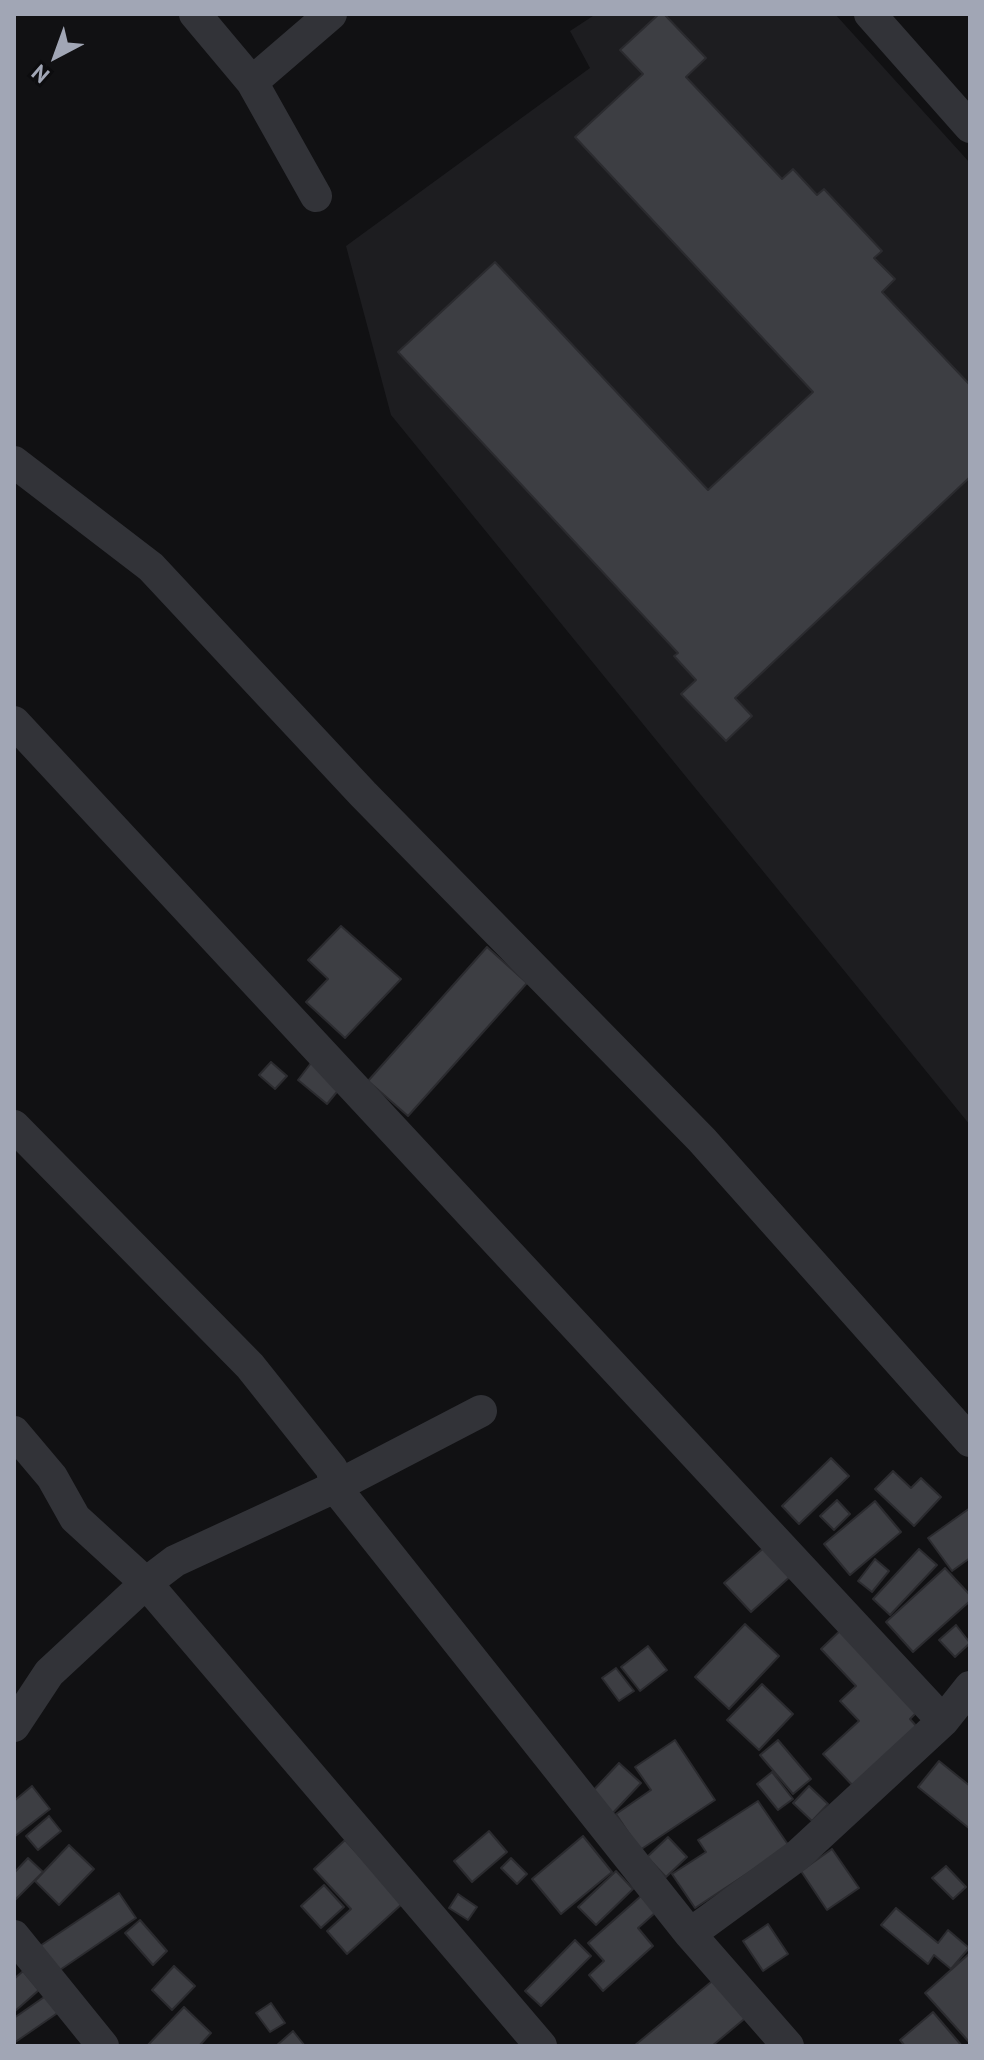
<!DOCTYPE html>
<html>
<head>
<meta charset="utf-8">
<style>
  body { margin:0 }
  #map { position:relative; width:984px; height:2060px; overflow:hidden; background:#111113; font-family:"PT Sans",sans-serif }
  canvas { display:block }
  .frame { position:absolute; inset:0; border:16px solid #a1a6b5; pointer-events:none }
  .north { position:absolute; left:16px; top:16px; width:80px; height:80px; -webkit-text-stroke:6px #0c0c0e; paint-order:stroke; rotate:221deg; font-size:22px; font-weight:700; line-height:32px; text-align:center; color:#a1a6b5 }
  .north::after { content:''; display:block; margin:auto; width:28px; height:36px; background:#a1a6b5; clip-path:polygon(50% 0,100% 100%,50% 72%,0 100%) }
</style>
</head>
<body>
<div id="map">
<canvas width="984" height="2060"></canvas>
<div class="frame"></div>
<div class="north">N</div>
</div>
<script>
const ctx = document.querySelector('canvas').getContext('2d');
ctx.lineJoin = 'round';
function fillPath(path, color) { ctx.fillStyle = color; ctx.fill(path, 'evenodd'); }
const poly = rows => new Path2D(rows.map(r => 'M' + r).join(''));
function trace(path, color, width, dash) { ctx.strokeStyle = color; ctx.lineWidth = width; ctx.lineCap = dash ? 'butt' : 'round'; ctx.setLineDash(dash || []); ctx.stroke(path); }
fillPath(poly([
  [596,14,835,14,970,163,970,1125,391,415,346,246,590,68,570,31]
]), '#1d1d20');
const building = poly([
  [659,14,664,14,706,58,686,77,782,179,793,169,817,195,824,189,882,251,874,258,895,279,882,292,970,385,970,477,735,698,752,716,726,741,681,694,696,680,674,656,678,653,398,352,495,262,708,490,813,392,575,137,643,74,620,50,659,14],
  [341,926,401,979,345,1038,306,1002,328,979,308,960,341,926],
  [487,947,527,983,408,1116,368,1081,487,947],
  [271,1062,287,1076,275,1089,259,1075,271,1062],
  [311,1063,341,1087,327,1104,298,1080,311,1063],
  [831,1458,849,1476,799,1524,782,1506,831,1458],
  [893,1471,911,1488,921,1478,941,1497,914,1526,875,1489,893,1471],
  [837,1500,850,1514,834,1530,820,1516,837,1500],
  [875,1501,901,1532,850,1575,824,1544,875,1501],
  [970,1508,970,1558,952,1571,928,1538,970,1508],
  [767,1545,793,1574,751,1612,724,1583,767,1545],
  [919,1549,937,1565,890,1615,873,1599,919,1549],
  [875,1559,889,1571,872,1592,858,1581,875,1559],
  [945,1568,970,1595,970,1601,913,1652,886,1622,945,1568],
  [745,1624,779,1656,729,1709,695,1677,745,1624],
  [846,1625,923,1706,910,1719,918,1728,855,1788,823,1754,859,1721,840,1701,856,1686,821,1649,846,1625],
  [956,1625,970,1643,955,1657,939,1640,956,1625],
  [648,1646,667,1670,640,1691,621,1667,648,1646],
  [616,1668,634,1691,619,1701,602,1678,616,1668],
  [762,1684,793,1714,759,1750,727,1720,762,1684],
  [675,1740,715,1800,640,1850,616,1814,651,1790,635,1767,675,1740],
  [778,1740,811,1779,793,1794,760,1755,778,1740],
  [939,1761,970,1786,970,1829,918,1787,939,1761],
  [619,1763,641,1783,610,1816,588,1796,619,1763],
  [772,1772,793,1799,778,1810,757,1784,772,1772],
  [32,1786,50,1809,14,1837,14,1801,32,1786],
  [809,1786,828,1804,812,1821,793,1803,809,1786],
  [758,1801,789,1846,695,1908,672,1874,706,1852,698,1840,758,1801],
  [49,1816,61,1831,38,1850,26,1836,49,1816],
  [489,1831,507,1852,472,1882,454,1861,489,1831],
  [583,1836,612,1872,561,1914,532,1879,583,1836],
  [668,1837,687,1857,666,1877,647,1857,668,1837],
  [345,1840,403,1903,347,1954,327,1931,351,1909,314,1869,345,1840],
  [69,1845,94,1869,59,1905,35,1881,69,1845],
  [832,1849,859,1888,827,1910,801,1871,832,1849],
  [28,1858,43,1872,14,1901,14,1873,28,1858],
  [511,1858,527,1874,517,1884,501,1868,511,1858],
  [946,1866,966,1887,953,1899,932,1878,946,1866],
  [616,1871,633,1889,596,1925,578,1907,616,1871],
  [324,1885,344,1907,321,1928,301,1906,324,1885],
  [119,1893,136,1918,57,1972,40,1946,119,1893],
  [458,1894,477,1907,468,1920,449,1908,458,1894],
  [641,1896,656,1912,638,1928,653,1946,603,1991,589,1975,604,1961,588,1943,641,1896],
  [896,1908,938,1943,948,1930,969,1948,951,1969,934,1955,928,1964,881,1925,896,1908],
  [140,1920,167,1951,153,1965,125,1933,140,1920],
  [768,1924,788,1954,763,1971,743,1941,768,1924],
  [575,1940,591,1956,541,2006,525,1991,575,1940],
  [970,1953,970,2043,925,1993,970,1953],
  [174,1966,195,1986,172,2010,152,1990,174,1966],
  [23,1971,39,1990,14,2012,14,1979,23,1971],
  [717,1977,749,2015,712,2046,634,2046,717,1977],
  [47,1995,59,2012,14,2043,14,2018,47,1995],
  [271,2003,285,2023,270,2032,256,2013,271,2003],
  [184,2007,211,2033,199,2046,147,2046,184,2007],
  [933,2012,962,2046,905,2046,900,2040,933,2012],
  [293,2031,305,2046,276,2046,293,2031]
]);
fillPath(building, '#3d3e43');
trace(building, '#2b2b2f', 2);
trace(poly([
  [195,14,252,82,316,196],
  [870,14,970,127],
  [252,82,331,14],
  [14,462,151,567,363,794,702,1140,970,1441],
  [14,722,943,1721],
  [14,1126,250,1366,332,1469,335,1487,690,1934,788,2046],
  [14,1432,52,1477,75,1518,146,1583,541,2046],
  [14,1726,49,1673,146,1583,175,1561,335,1487,481,1411],
  [690,1934,798,1855,943,1721,970,1687],
  [14,1936,103,2046]
]), '#323338', 32);
</script>
</body>
</html>
